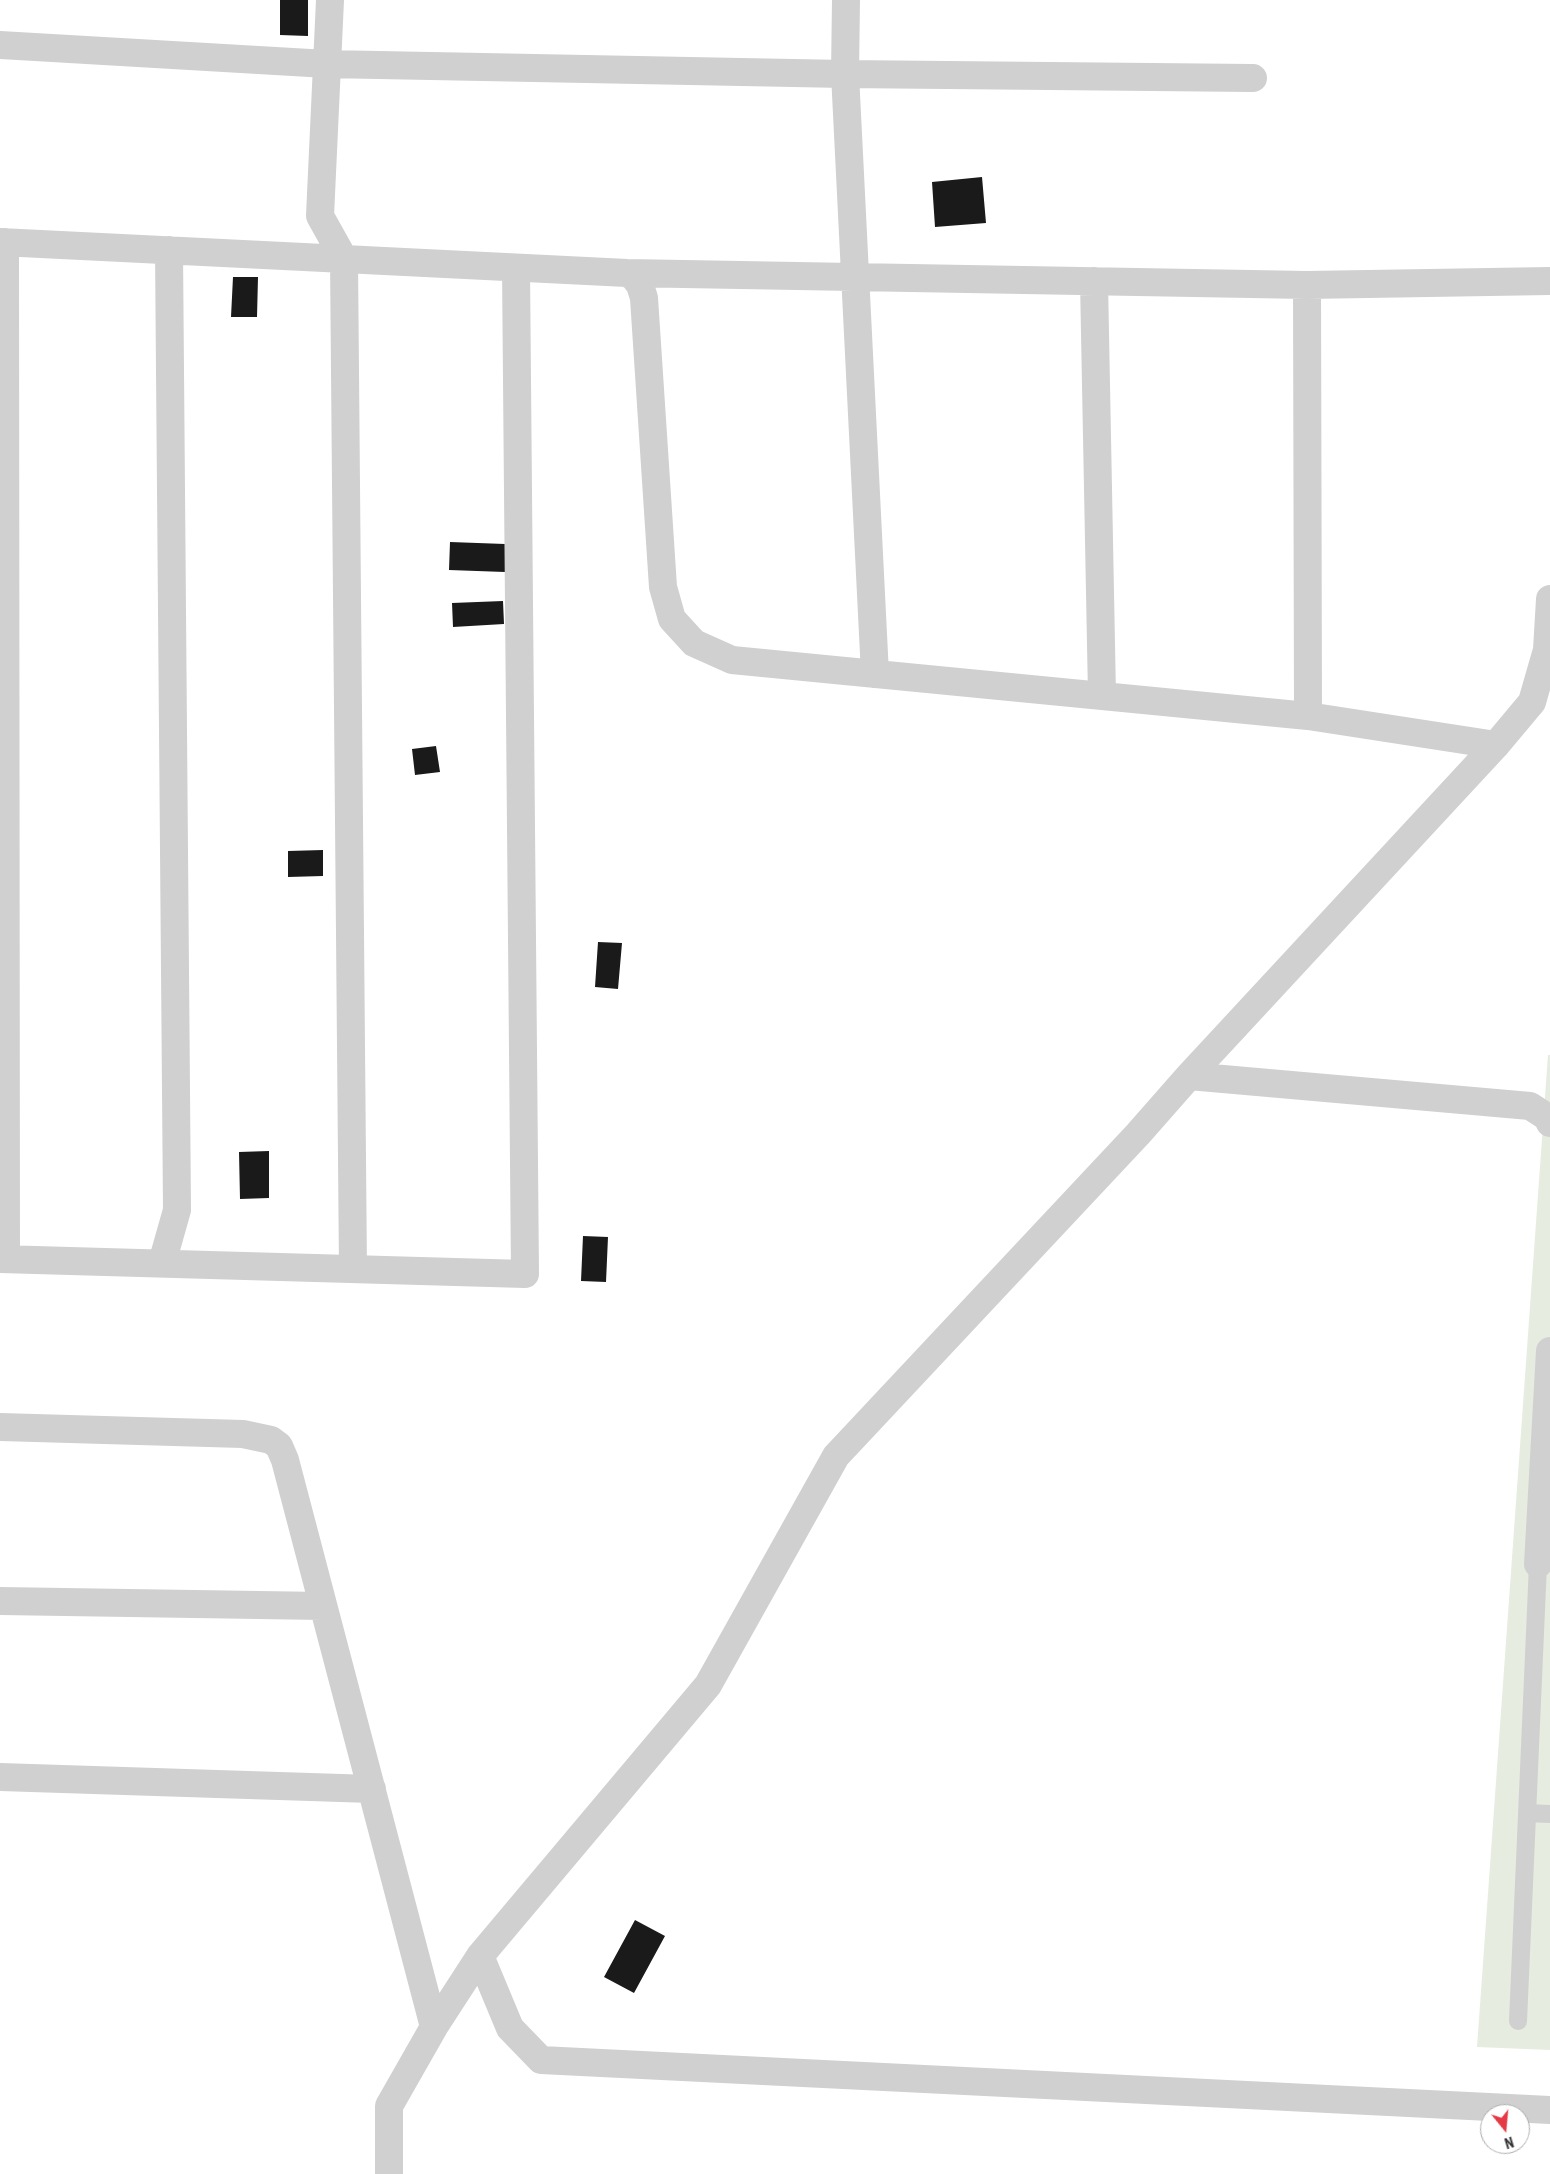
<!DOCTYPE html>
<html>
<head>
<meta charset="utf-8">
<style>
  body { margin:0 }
  #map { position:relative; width:1550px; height:2174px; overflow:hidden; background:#fff; font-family:"Roboto Condensed",sans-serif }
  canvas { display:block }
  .north { position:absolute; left:1480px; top:2104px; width:50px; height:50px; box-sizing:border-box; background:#fff; border:1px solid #adadad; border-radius:50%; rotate:163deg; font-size:14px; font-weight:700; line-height:20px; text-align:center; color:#333 }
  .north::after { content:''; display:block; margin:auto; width:18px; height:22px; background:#e63946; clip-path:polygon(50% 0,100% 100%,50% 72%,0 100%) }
</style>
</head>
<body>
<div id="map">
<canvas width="1550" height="2174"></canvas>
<div class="north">N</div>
</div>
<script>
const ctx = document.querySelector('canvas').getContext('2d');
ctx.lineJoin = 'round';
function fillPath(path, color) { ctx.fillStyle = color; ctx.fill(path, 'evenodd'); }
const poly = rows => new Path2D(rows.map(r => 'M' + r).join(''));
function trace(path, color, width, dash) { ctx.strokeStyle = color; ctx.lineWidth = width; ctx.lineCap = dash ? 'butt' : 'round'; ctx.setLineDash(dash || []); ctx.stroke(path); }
fillPath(poly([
  [1548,1055,1550,1055,1550,2050,1477,2047]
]), '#e6ecdf');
fillPath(poly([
  [280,0,308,0,308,36,280,35],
  [982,177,986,223,935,227,932,182],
  [233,277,258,277,257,317,231,317],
  [450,542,505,544,505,572,449,570],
  [503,601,504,624,453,627,452,603],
  [436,746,440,772,415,775,412,749],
  [323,850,323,876,288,877,288,851],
  [598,942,622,943,618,989,595,987],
  [269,1151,269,1198,240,1199,239,1152],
  [583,1236,608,1237,606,1282,581,1281],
  [635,1920,665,1936,634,1993,604,1977]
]), '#1a1a1a');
trace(poly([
  [1527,1813,1550,1814],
  [1518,2021,1538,1564]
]), '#d0d0d0', 18);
trace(poly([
  [330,0,320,216,344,259,353,1269],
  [846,0,845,74,1253,78],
  [0,45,327,64,845,74,875,674],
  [0,242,627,273,1307,285,1550,281],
  [5,242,6,1259],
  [627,273,634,277,640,285,644,298,663,587,672,619,694,643,732,660,1308,716,1496,745],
  [1094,281,1102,696],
  [1307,285,1308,716],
  [1189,1076,1530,1106,1547,1117,1550,1123],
  [0,1259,525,1274,516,268],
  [162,1263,177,1210,169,250],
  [0,1427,243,1434,271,1440,279,1446,285,1460,434,2027],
  [1538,1564,1550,1351],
  [0,1601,323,1606],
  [0,1777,372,1789],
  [480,1956,510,2028,541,2060,1550,2110],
  [389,2174,389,2106,434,2027,480,1956,708,1685,836,1456,1138,1134,1189,1076,1496,745,1532,702,1547,650,1550,599]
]), '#d0d0d0', 28);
</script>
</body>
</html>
